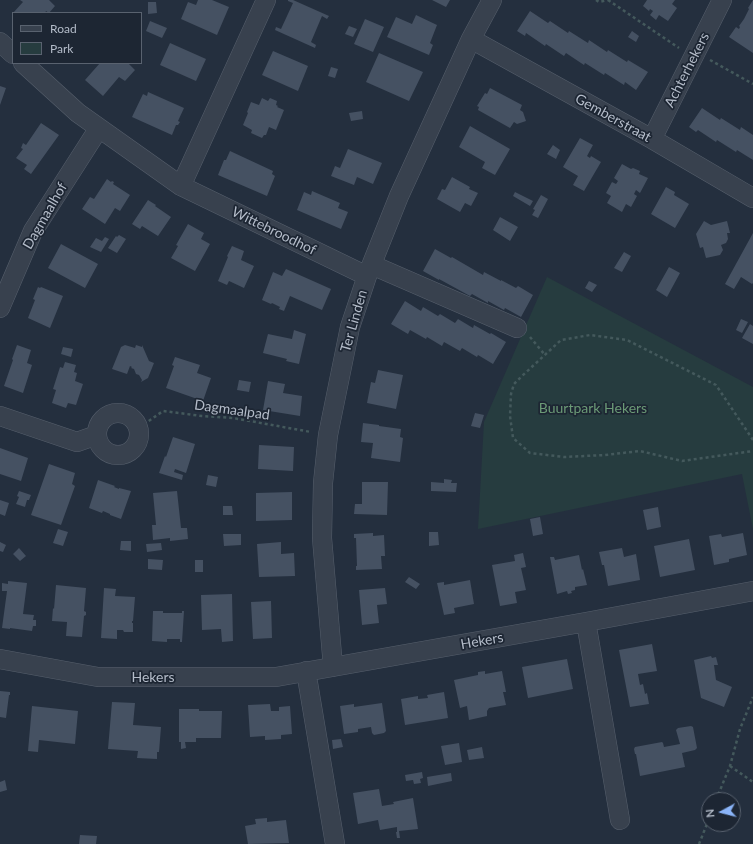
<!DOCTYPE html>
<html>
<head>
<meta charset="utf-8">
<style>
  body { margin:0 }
  #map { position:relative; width:753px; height:844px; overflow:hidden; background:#242f3e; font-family:Lato,sans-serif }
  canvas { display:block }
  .legend { position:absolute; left:12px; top:12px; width:130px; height:52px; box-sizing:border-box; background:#1d2633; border:1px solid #59626f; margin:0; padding:5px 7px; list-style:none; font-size:12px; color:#b4bcc9 }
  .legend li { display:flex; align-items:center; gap:8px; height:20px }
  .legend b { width:20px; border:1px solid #59626f }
  .north { position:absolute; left:701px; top:792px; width:40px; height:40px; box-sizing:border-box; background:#1d2633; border:1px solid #59626f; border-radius:50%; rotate:263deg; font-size:11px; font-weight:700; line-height:16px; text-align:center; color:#b4bcc9 }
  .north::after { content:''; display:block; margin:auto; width:14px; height:18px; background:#8ab4f8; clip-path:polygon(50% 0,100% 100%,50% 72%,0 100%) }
</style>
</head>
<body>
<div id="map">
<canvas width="753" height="844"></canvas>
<ul class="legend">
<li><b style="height:5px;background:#38414e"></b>Road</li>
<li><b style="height:11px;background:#263c3f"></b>Park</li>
</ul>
<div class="north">N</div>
</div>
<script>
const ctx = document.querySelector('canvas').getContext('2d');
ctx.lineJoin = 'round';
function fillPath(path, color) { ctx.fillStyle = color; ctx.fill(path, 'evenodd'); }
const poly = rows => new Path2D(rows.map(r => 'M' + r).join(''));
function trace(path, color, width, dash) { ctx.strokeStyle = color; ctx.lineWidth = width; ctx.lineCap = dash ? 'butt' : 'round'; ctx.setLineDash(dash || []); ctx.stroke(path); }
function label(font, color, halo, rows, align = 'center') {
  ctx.font = font + ' Lato,sans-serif'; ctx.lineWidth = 3.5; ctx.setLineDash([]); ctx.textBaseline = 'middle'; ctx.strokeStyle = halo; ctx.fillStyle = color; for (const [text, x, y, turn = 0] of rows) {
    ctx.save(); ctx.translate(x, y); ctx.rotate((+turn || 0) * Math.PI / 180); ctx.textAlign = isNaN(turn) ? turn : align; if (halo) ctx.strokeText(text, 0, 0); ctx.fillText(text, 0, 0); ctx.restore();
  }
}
fillPath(poly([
  [547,277,753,387,753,529,742,474,478,529,484,422]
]), '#263c3f');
fillPath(poly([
  [20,0,49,0,55,6,49,13,46,11,45,13,13,13,23,2],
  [198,0,212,0,229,7,217,35,181,19,188,2,196,5],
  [288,0,293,0,329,16,327,19,322,16,311,42,316,45,315,48,275,30,276,27,281,29,293,3,288,1],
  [432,0,450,0,446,7],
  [647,0,675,0,672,4,677,8,668,21,659,15,656,20,650,15,653,11,650,9,649,11,643,6],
  [753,0,753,53,729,37,736,27,739,29,740,27,739,26,744,19,749,9,748,8],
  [148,2,156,2,157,13,148,14],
  [530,11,548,23,550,21,568,33,569,31,588,43,589,40,607,52,608,50,627,62,628,60,648,72,636,90,625,82,624,85,605,73,604,75,585,63,584,65,566,53,564,56,546,44,545,46,526,33,525,36,517,31],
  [416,15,437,25,430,43,433,45,429,55,387,37,396,17,412,24],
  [365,19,384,27,373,52,354,44],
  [150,21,167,28,162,38,146,31],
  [349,26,357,29,353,37,345,34],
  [632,31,639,36,636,42,628,37],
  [170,43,206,59,196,81,160,65],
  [273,51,308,66,298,91,262,75],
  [379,53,423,72,409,101,366,82],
  [100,63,128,63,135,70,125,81,119,77,103,96,85,80],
  [331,67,338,69,335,78,328,76],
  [0,86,6,88,0,105],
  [490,88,522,105,520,110,523,112,526,121,517,124,514,122,510,128,478,110,479,107,477,106,485,93,487,94],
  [148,92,184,108,178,121,180,122,178,125,176,125,172,135,132,117,143,94,147,96],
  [262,98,268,101,270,98,277,101,276,105,278,106,277,107,284,110,276,130,269,127,266,135,264,135,262,138,251,133,252,130,243,125,248,113,247,112,251,102,259,105],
  [702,108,720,120,721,118,740,130,741,127,753,135,753,160,737,150,736,152,717,140,716,142,698,130,696,132,689,127],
  [362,111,363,119,351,121,349,113],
  [41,123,59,135,31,174,24,169,27,165,16,158,23,149,21,148,23,143,26,145],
  [470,126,510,149,495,175,482,168,485,162,459,147],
  [580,138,593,145,587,156,590,158,591,156,601,162,584,191,573,185,578,176,563,167],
  [553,145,560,150,556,159,547,154],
  [348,149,382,163,373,184,357,177,354,185,331,176,335,166,340,168],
  [230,151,273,171,272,174,275,176,267,196,218,175,224,160,226,160],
  [622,164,631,169,633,168,640,171,639,174,648,178,640,193,636,190,634,194,637,196,631,207,626,204,622,212,607,203,611,196,606,193,612,182,616,184,618,181,614,178],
  [452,177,470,187,469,189,478,193,471,206,465,203,460,212,437,199,442,189,445,190],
  [107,179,111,182,112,181,114,182,113,184,130,195,120,211,115,208,105,224,82,209,90,197,94,199],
  [666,187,675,192,674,195,689,204,675,228,651,214],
  [312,191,340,203,338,208,348,212,341,229,297,210,304,192,311,195],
  [515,192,533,201,530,206,513,196],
  [541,195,548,199,538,218,532,215,535,210,533,209],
  [148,200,156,205,155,206,171,217,158,236,142,226,140,229,132,224],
  [500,217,518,227,510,241,493,230],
  [704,221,711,225,727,221,730,233,727,233,728,239,726,243,721,245,723,250,720,255,706,258,703,247,700,248,696,234],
  [188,224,204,233,201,239,210,244,195,271,171,258,178,246,176,245],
  [753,233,753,283,752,284,741,277,734,289,725,284],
  [119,235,126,239,117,253,108,248,116,236,117,237],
  [105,237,109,239,101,252,90,247,96,238,102,241],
  [61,244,98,264,85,288,48,268],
  [232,246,244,251,241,260,254,266,244,288,229,281,227,285,218,281,228,257,227,256],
  [435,249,451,258,452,257,483,275,484,272,501,281,501,280,516,288,518,286,533,295,521,317,505,308,504,310,488,301,488,303,472,294,470,296,439,279,439,280,423,271],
  [624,252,631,256,622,272,614,268],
  [669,267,680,273,667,297,656,290],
  [286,269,331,289,322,310,290,296,284,311,279,309,280,307,272,303,271,304,262,300,273,272,282,276],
  [589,281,597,285,592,292,585,288],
  [38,287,40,288,41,287,63,296,50,328,28,318,35,300,33,299],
  [405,301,421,311,423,307,438,316,440,314,455,323,458,319,473,328,474,325,490,334,491,333,506,342,493,364,478,355,477,357,462,348,460,351,444,342,442,346,427,337,426,339,410,330,408,334,391,324],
  [741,319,748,322,742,333,736,330],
  [750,324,753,326,753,344,742,338],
  [294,330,306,334,299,364,286,361,287,359,263,353,268,334,292,339],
  [17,345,31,350,27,363,32,365,23,393,4,386,13,360,12,359],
  [125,345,135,348,136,345,142,347,142,345,149,361,154,363,148,378,141,382,142,380,139,375,136,374,134,369,131,368,132,367,130,366,127,374,112,369,121,347],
  [63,347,73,349,71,357,61,354],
  [175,357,200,365,197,373,211,378,203,401,166,388,174,366,172,365],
  [65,362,76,365,74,372,77,373,75,381,83,384,76,405,68,403,66,408,52,403,56,390,53,389,60,367,63,368],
  [378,370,403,375,396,409,367,403,371,382,375,383],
  [239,380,251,382,249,392,237,390],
  [268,381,285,384,283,393,302,396,300,416,263,410],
  [475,413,484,415,480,428,471,426],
  [363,423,379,425,379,426,401,429,400,437,403,438,400,462,371,458,373,443,361,442],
  [173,437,195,444,186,473,175,469,174,472,183,475,182,480,159,473,165,456,166,457],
  [259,445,294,447,293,471,258,469],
  [0,448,28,458,21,481,0,474],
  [49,464,75,473,72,484,75,486,61,525,31,515],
  [208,475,218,477,216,487,206,485],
  [444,479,452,480,451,483,457,483,456,492,431,491,431,482,444,483],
  [98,480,115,486,114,487,119,489,119,488,131,491,121,519,110,515,110,514,103,511,102,513,89,508],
  [362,482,388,482,387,515,354,514,355,504,362,504],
  [19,491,31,495,29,500,27,500,25,507,16,504,19,497,17,496],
  [177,491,181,528,187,528,188,539,170,541,170,538,153,540,152,525,156,525,153,493],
  [292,492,292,520,256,521,256,493],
  [0,500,9,503,5,516,0,514],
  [223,506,232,506,233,515,223,515],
  [658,507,661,527,647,530,643,510],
  [540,517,543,534,533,536,530,519],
  [58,529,68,532,63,546,53,543],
  [429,532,438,532,439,545,429,546],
  [373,533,373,536,384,535,385,556,381,556,382,569,356,570,356,566,357,566,356,538,354,538,354,534],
  [743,533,747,555,729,559,729,562,714,565,709,536,721,534,722,537],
  [223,534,241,534,241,545,224,546],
  [689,539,695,570,660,577,654,546],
  [121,541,131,541,131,551,120,550],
  [0,542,6,545,3,552,0,551],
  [281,542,281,554,294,553,295,576,259,577,257,544],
  [161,543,162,550,147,552,146,544],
  [19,548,26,556,20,561,13,554],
  [622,548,624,557,636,554,640,580,608,586,604,565,602,565,599,552],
  [523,553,526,567,521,568,526,590,515,592,517,603,500,606,492,565,515,561,514,555],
  [579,555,582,570,583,569,587,585,575,587,575,590,571,591,572,593,568,594,567,591,557,594,550,557,554,557,555,560],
  [148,559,163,560,162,570,148,569],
  [195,560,203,560,203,572,195,572],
  [409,577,420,584,416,589,405,582],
  [470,580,474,604,454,608,455,613,444,615,437,583,444,582,444,585],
  [8,581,27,583,23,614,34,615,33,620,36,620,36,626,33,626,32,631,10,628,10,629,2,628,7,591,2,591,2,583,8,584],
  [56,585,86,588,84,611,86,612,86,615,84,616,82,637,66,636,67,622,52,621,53,608,54,609],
  [104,588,116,589,115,596,135,597,133,621,132,621,132,623,133,623,133,632,124,632,123,630,117,630,117,639,101,638],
  [385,588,387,604,377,605,379,623,362,625,359,590],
  [232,594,233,641,222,642,221,629,202,630,201,595],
  [271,601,272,638,253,639,251,602],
  [153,611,163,611,163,613,182,613,182,611,184,611,182,642,180,642,180,639,167,639,167,642,152,641],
  [652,644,657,671,638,674,640,685,643,684,645,694,647,693,649,704,630,707,619,650],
  [711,656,712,658,716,657,718,665,714,665,716,680,732,687,724,707,701,698,694,660],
  [567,659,573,689,528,698,522,667],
  [485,671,485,674,502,671,506,692,503,692,506,705,489,708,487,711,487,716,469,720,467,706,460,708,454,680,478,675,478,672],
  [0,691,10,692,10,695,9,695,6,718,0,717],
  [444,692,448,718,405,725,401,699,418,696,418,699,428,698,427,695],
  [112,702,135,703,133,725,161,727,159,752,157,752,157,759,137,758,138,751,108,749],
  [382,703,386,731,384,733,374,735,372,733,371,727,358,729,358,732,344,734,340,706,354,704,354,707],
  [270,704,271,711,279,711,279,707,290,706,292,734,281,735,281,739,265,740,265,736,250,737,248,705],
  [32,706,78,711,75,744,39,740,38,752,28,751],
  [179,709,199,709,199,711,222,711,221,738,196,738,196,742,185,742,186,748,181,749,181,742,179,742],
  [691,726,693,727,697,748,695,750,682,753,685,767,640,776,636,754,635,754,634,749,635,747,662,742,663,743,664,747,680,744,676,730,678,728],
  [341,739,343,747,333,749,332,740],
  [459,743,462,762,445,765,441,746],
  [482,747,484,758,469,760,467,750],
  [422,772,423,778,420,779,421,783,414,784,413,780,406,781,405,775],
  [451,773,452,781,428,786,427,777],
  [5,780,7,790,0,792,0,782],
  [379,789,382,806,394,804,393,802,413,798,418,829,399,831,400,838,397,838,396,832,397,832,397,827,380,830,378,820,358,824,353,793],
  [267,818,267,822,286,820,289,843,248,844,245,826,256,824,255,819],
  [80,835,97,836,96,844,79,844]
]), '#455162');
const minor = poly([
  [471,39,652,139,753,198],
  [0,42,13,54],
  [23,63,78,113,181,186,367,276],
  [652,139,722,0],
  [181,186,266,0],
  [372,265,517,328],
  [0,308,33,231,99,128],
  '97 434a21 21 0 1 1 42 0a21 21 0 1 1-42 0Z',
  [0,416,77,442,97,435],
  [586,622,620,820],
  [0,659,98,677,276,677,586,622,753,591],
  [333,667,322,538,323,483,328,435,350,327,367,276,399,196,471,39,492,0],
  [306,671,335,844]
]);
trace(minor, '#565f6c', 20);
trace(poly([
  [596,0,599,2,608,0],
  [608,0,679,48],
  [710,60,753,84],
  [530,337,545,355],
  [139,428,163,411,202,416,233,418,311,432],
  [753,440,716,385,627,340,590,335,561,340,522,376,514,384,511,394,510,416,513,438,530,453,564,457,605,455,640,451,682,461,753,451],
  [730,766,753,782],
  [716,800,730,766,740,729,753,697],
  [699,844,709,819]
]), '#44595c', 2.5, [3, 3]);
trace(minor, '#38414e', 19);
label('14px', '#b4bcc9', '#1d2633', [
  ["Achterhekers",687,70,-63],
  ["Gemberstraat",613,118,29],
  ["Dagmaalhof",45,216,-60],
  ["Wittebroodhof",274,231,26],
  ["Ter Linden",354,321,-74],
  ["Dagmaalpad",232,410,8],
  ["Hekers",482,641,-10],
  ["Hekers",153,677]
]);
label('14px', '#6b9a76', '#1d2633', [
  ["Buurtpark Hekers",593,408]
]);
</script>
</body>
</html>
